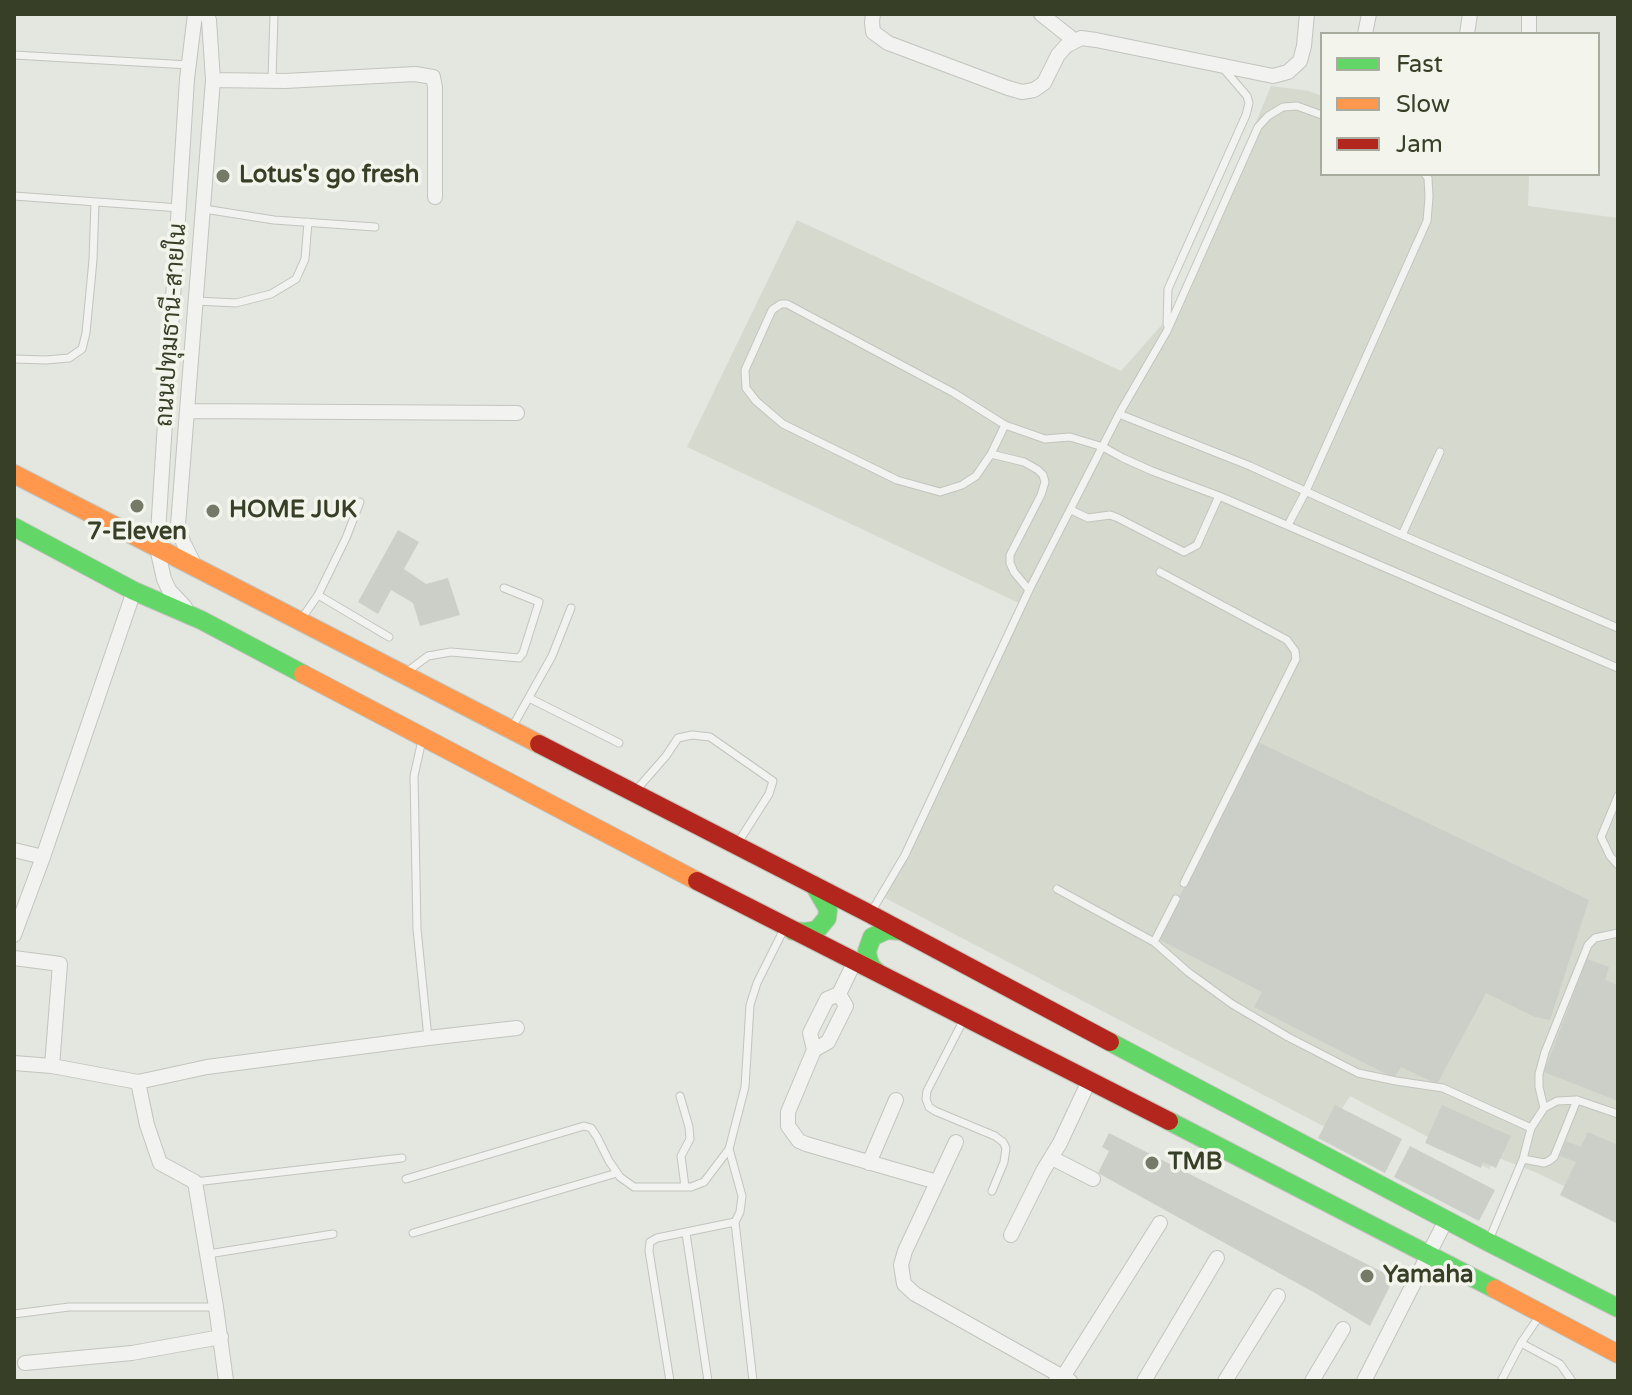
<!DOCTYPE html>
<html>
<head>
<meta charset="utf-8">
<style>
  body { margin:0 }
  #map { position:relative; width:1632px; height:1395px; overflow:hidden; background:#e4e6e0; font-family:"Varela Round",sans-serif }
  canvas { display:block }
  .frame { position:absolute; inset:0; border:16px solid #373f27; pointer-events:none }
  .legend { position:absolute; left:1320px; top:32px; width:280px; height:144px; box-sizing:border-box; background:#f3f5ed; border:2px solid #a8ac9e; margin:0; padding:10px 14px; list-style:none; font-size:24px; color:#373f27 }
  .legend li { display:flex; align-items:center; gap:16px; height:40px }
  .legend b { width:40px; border:2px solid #a8ac9e }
</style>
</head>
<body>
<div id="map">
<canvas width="1632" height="1395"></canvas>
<div class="frame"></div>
<ul class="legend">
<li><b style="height:10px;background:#63d668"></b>Fast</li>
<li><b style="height:10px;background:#ff974d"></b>Slow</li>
<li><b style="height:10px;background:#b3261e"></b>Jam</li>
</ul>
</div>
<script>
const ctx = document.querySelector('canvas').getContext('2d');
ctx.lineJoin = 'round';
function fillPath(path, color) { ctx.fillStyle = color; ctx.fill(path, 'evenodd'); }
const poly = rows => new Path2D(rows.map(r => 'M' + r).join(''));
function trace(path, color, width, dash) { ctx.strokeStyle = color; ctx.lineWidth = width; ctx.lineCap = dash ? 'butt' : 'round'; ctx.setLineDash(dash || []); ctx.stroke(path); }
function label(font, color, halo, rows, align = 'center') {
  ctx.font = font + ' "Varela Round",Sarabun,sans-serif'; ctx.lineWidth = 7; ctx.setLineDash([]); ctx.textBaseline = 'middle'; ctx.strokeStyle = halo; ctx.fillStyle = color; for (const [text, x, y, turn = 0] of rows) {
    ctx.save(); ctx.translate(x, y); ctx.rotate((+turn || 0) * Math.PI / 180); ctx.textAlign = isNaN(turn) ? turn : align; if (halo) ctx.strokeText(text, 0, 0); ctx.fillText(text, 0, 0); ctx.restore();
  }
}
fillPath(poly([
  [1271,86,1309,91,1322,96,1322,174,1529,174,1528,206,1618,218,1618,1212,1535,1172,1496,1157,1489,1169,1350,1096,1329,1129,885,898,1019,603,687,447,797,220,1121,371,1181,303]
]), '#d5d9ce');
fillPath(poly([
  [398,530,419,542,404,569,426,584,448,578,460,615,420,626,413,603,391,590,378,614,358,602],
  [1258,742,1589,900,1550,1020,1535,1017,1486,993,1437,1084,1401,1067,1394,1078,1254,1007,1262,992,1158,939],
  [1587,959,1609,967,1605,980,1618,985,1618,1101,1544,1072],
  [1335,1105,1402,1139,1385,1173,1318,1138],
  [1442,1105,1511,1136,1496,1168,1483,1162,1481,1168,1425,1143],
  [1588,1132,1618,1145,1618,1224,1560,1195,1576,1162,1560,1156,1566,1141,1581,1147],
  [1109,1133,1394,1278,1370,1326,1315,1293,1098,1173,1109,1151,1102,1147],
  [1410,1146,1495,1190,1479,1221,1394,1177]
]), '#cccec8');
const lane = poly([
  [14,55,189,65],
  [272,80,274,14],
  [14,196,180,208],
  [204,209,274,220,375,227],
  [196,301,236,303,271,294,296,279,305,259,308,222],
  [1167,324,1168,289,1246,115,1249,103,1247,96,1222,67],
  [14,359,46,360,69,358,82,349,86,333,93,260,95,202],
  [1119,414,1250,466,1402,535,1618,628],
  [991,454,1005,425],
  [1071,510,1088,518,1110,515,1118,518,1184,552,1197,545,1219,496],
  [1288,525,1306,491,1427,221,1429,197,1428,178,1425,174],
  [1402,535,1440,452],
  [1160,572,1287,640,1295,651,1296,659,1184,883],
  [1029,590,1014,572,1010,563,1010,555,1041,495,1045,482,1043,475,1038,470,1024,462,991,454,976,476,962,485,940,492,897,480,783,424,756,401,746,388,745,370,772,310,781,304,787,304,954,393,1005,425,1045,439,1070,437,1103,447,1123,458,1152,471,1219,496,1618,668],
  [318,595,389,637],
  [302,618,318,595,346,538,360,502],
  [408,671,428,656,451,652,519,658,523,653,539,602,504,588],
  [529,698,619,743],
  [514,724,552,656,571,608],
  [422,740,414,776,417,929,428,1038],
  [638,788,666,756,678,738,692,735,710,737,773,781,769,794,739,841],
  [1618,796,1601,837,1610,856,1618,865],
  [1057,889,1154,942,1188,972,1232,1004,1288,1037,1358,1073,1396,1081,1443,1088,1531,1128],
  [873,909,905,855,1029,590,1119,414,1167,331,1258,127,1268,116,1283,107,1297,106,1322,115],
  [1154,942,1176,899],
  [964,1019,927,1091,926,1099,929,1107,935,1111,995,1136,1003,1142,1006,1148,1004,1162,992,1191],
  [680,1096,689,1127,690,1139,681,1156,685,1187],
  [1544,1108,1539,1087,1539,1074,1545,1052,1588,945,1595,938,1618,933],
  [729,1149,742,1196,740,1212,735,1222,753,1381],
  [1523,1159,1544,1163,1549,1161,1554,1157,1577,1100],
  [406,1179,584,1126,591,1128,597,1137,609,1161,620,1177,634,1187,691,1187,704,1182,729,1149,745,1087,750,1005,757,983,782,933],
  [195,1182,402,1158],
  [413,1233,617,1173],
  [686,1233,708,1381],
  [1489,1240,1523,1159,1531,1128,1544,1108,1557,1101,1577,1100,1618,1114],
  [208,1254,333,1234],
  [14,1314,69,1307,215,1307],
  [1521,1343,1560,1364,1572,1381],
  [670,1381,649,1251,650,1242,657,1238,735,1222],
  [1501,1381,1521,1343,1538,1318]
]);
const street = poly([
  [873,14,872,22,873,32,888,43,1008,88,1022,92,1034,90,1044,83,1058,55,1066,46,1081,38,1096,40,1273,76,1288,72,1300,61,1304,46,1307,14],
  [1041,14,1075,41],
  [1365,34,1369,14],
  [1467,34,1470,14],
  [1529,34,1529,14],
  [213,80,285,81,415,74,433,77,435,87,435,197],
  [187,411,517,413],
  [194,564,183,542,178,525,213,80,209,20,206,14],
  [185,607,169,590,164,579,157,548,187,79,195,14],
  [14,850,43,857],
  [14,935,43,857,134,591],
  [14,958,60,964,52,1066],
  [839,994,846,1006,828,1042,814,1050,810,1033,827,999,839,994,855,961],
  [814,1050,788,1112,788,1126,799,1141,806,1144,937,1182],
  [14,1063,52,1066,138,1082,207,1067,428,1038,517,1028],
  [138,1082,147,1125,160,1163,195,1182,216,1307,226,1381],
  [956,1142,905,1251,901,1265,904,1284,915,1294,1070,1381],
  [1052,1158,1093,1179],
  [869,1163,896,1100],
  [1011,1235,1043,1171,1060,1143,1089,1081],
  [25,1363,132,1353,221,1337],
  [1056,1381,1063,1377,1160,1223],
  [1144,1381,1217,1258],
  [1225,1381,1278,1296],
  [1312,1381,1343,1329],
  [1364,1381,1446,1220]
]);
const fast = poly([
  [14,527,134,591,201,620,303,674],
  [793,931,805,932,817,930,827,918,828,909,814,885],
  [877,972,871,966,868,958,867,951,872,937,887,930,901,931],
  [1110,1042,1488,1242,1618,1308],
  [1169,1121,1495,1289]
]);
const slow = poly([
  [14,474,539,744],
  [303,674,697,881],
  [1495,1289,1618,1354]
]);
const jam = poly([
  [539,744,870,914,1110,1042],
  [697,881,1169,1121]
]);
trace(lane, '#c2c4be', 9);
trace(street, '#c2c4be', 16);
trace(fast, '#c1c4bc', 20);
trace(slow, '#c1c4bc', 20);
trace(jam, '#c1c4bc', 20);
trace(lane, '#f2f2f0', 7);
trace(street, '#f2f2f0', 14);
trace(fast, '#63d668', 18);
trace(slow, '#ff974d', 18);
trace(jam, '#b3261e', 18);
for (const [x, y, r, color] of [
  [223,176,8,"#747968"],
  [137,506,8,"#747968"],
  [213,511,8,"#747968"],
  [1152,1163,8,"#747968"],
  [1367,1276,8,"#747968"]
]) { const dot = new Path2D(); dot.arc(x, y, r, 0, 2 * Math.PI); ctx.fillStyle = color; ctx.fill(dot); trace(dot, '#f3f5ed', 3); }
label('bold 24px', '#373f27', '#f3f5ed', [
  ["Lotus's go fresh",239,176],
  ["HOME JUK",229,511],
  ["7-Eleven",137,533,"center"],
  ["TMB",1168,1163],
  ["Yamaha",1383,1276]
], 'left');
label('24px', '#373f27', '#f3f5ed', [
  ["ถนนปทุมธานี-สายใน",172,325,-86]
]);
</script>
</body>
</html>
